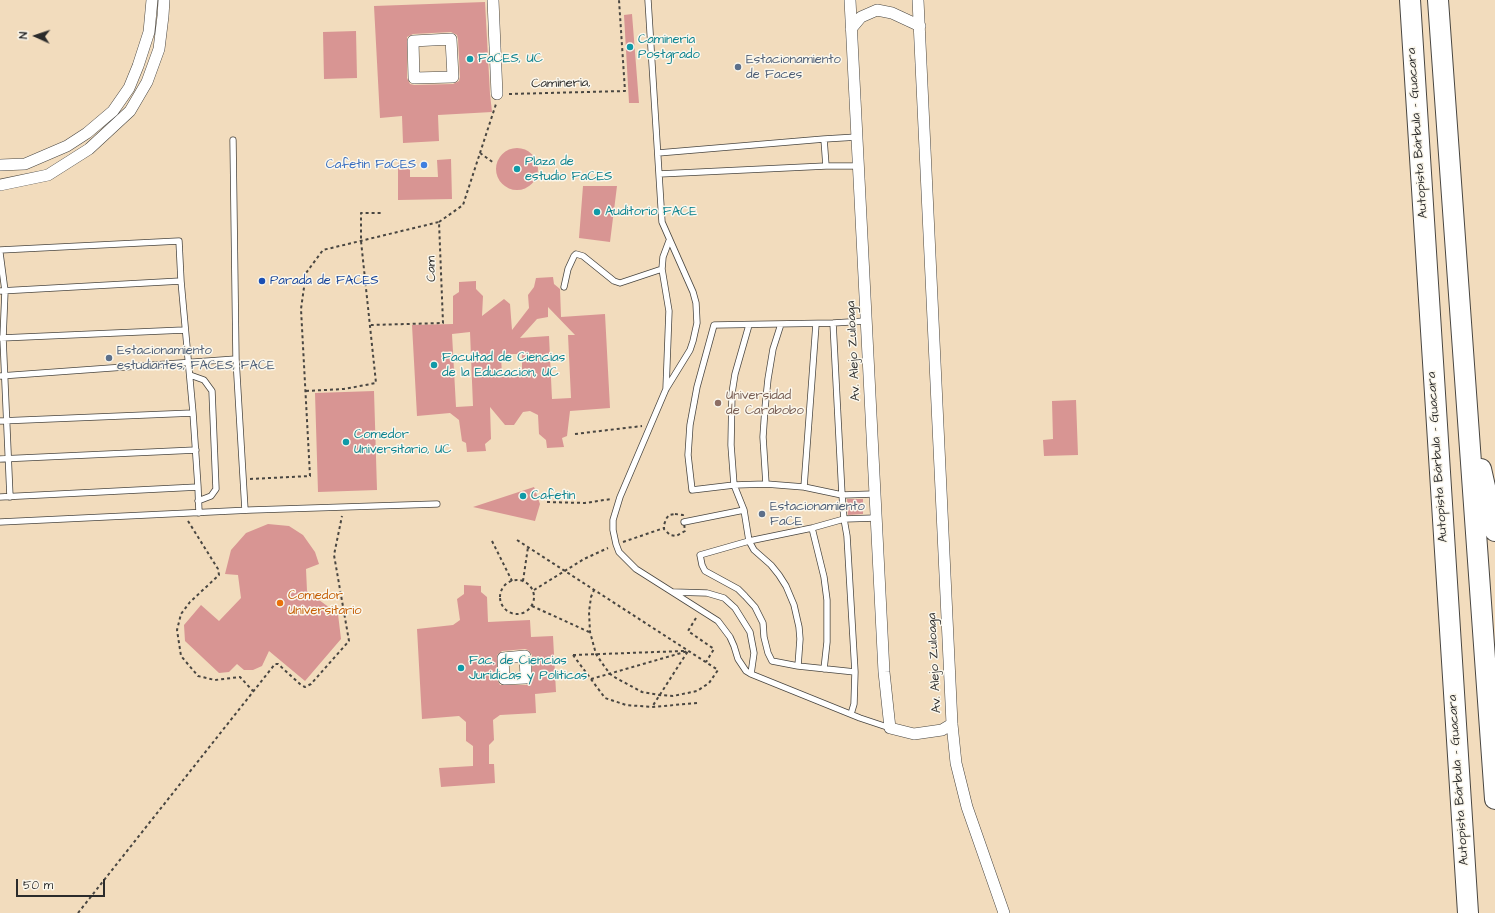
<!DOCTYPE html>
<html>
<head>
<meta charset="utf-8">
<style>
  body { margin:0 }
  #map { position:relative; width:1495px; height:913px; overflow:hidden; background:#f2dcbd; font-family:"Architects Daughter",sans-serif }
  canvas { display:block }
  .north { position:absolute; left:16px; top:16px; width:40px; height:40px; -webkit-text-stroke:3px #fbf7ec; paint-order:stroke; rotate:273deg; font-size:11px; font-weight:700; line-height:16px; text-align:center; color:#2b2b2b }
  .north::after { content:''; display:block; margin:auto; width:14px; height:18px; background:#2b2b2b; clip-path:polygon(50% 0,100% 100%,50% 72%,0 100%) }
  .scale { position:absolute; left:16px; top:879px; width:89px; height:18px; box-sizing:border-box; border:2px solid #2b2b2b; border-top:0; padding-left:5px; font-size:12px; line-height:14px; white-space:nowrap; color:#2b2b2b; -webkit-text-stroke:3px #fbf7ec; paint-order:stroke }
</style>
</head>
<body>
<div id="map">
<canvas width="1495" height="913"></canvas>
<div class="north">N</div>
<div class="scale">50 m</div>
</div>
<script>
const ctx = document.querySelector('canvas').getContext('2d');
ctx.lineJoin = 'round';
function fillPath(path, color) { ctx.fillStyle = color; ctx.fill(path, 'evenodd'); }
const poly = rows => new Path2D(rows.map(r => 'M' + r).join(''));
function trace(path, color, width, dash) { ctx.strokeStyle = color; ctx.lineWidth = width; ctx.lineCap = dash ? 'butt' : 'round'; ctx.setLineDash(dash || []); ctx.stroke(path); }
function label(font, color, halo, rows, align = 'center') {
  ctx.font = font + ' "Architects Daughter",sans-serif'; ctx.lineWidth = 3; ctx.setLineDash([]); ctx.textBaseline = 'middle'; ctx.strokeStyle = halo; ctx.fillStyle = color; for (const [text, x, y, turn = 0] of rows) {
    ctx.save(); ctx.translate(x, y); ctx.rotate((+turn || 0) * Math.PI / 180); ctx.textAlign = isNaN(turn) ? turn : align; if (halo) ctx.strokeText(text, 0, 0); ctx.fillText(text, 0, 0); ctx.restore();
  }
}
fillPath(poly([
  [485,2,490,94,492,112,438,115,439,141,403,143,402,116,380,118,374,6],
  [451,32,457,35,458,39,460,77,459,81,453,84,414,85,410,84,407,78,407,37,413,34],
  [632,14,639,103,629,103,624,15],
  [356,31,357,78,324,79,323,32],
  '496 169a21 21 0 1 1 42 0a21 21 0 1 1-42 0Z',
  [451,159,452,199,398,200,398,163,410,162,410,177,438,177,437,160],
  [583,186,617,186,610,242,579,238],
  [553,277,554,284,560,289,561,317,605,314,610,408,570,411,567,436,562,438,564,447,547,448,546,440,539,434,538,415,530,411,523,412,514,425,505,425,490,407,491,439,485,444,486,451,467,452,466,443,462,441,459,420,450,413,417,416,412,325,453,324,453,296,459,292,459,282,476,281,476,289,483,296,482,316,504,299,510,304,512,330,529,308,528,295,534,287,536,278],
  [548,307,575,335,568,335,571,398,552,399,549,336,520,338,537,319,548,317],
  [470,332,473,406,456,407,452,334],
  [501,354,522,354,522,375,502,377],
  [374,391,377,490,318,492,315,393],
  [1076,400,1078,455,1044,456,1043,440,1053,439,1052,401],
  [534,487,540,504,535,521,473,507],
  [847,499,863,499,863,514,848,515],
  [268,524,289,526,303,535,315,552,319,564,306,569,307,591,338,614,341,639,305,681,269,651,262,666,253,670,244,670,237,664,229,672,219,673,185,641,184,625,201,605,219,621,241,598,238,575,225,574,231,550,246,533],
  [464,585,481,586,481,592,487,597,488,622,530,620,531,637,553,636,556,692,535,694,536,713,500,715,493,720,494,740,489,745,489,764,494,764,495,783,441,787,439,768,473,766,473,746,466,741,466,722,459,716,422,719,417,629,453,625,460,620,457,599,464,594],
  [525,649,528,650,532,655,532,682,526,685,500,685,497,679,497,655,502,651]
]), '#d89593');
const lane = poly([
  [648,0,662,222,693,292,696,303,697,323,693,341,690,350,666,389,620,497,613,520,613,530,616,544,619,552,636,569,718,621,730,637,734,646,738,659,746,671,751,674,860,718,890,728],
  [824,139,857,137],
  [233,140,236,359],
  [658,153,824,139,826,166,659,174],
  [826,166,858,166],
  [0,250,179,241,181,281,0,291],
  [0,253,5,291,3,338,10,497],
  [564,287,568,269,574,256,576,254,583,256,614,281,620,283,662,269],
  [866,321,833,323,714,325,697,387,690,425,688,455,692,490,734,485,766,484,804,487,842,495,874,494],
  [833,323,842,495,844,519,847,536,855,672,854,704,851,714],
  [749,325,735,374,732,393,731,445,734,485,744,510,749,541,754,550,771,565,779,575,786,586,794,605,799,627,800,639,798,666],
  [1,338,184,330],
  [190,375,204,380,212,391,216,489,211,496,198,501],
  [0,376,236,359,245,510],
  [666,389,669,311,662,269,663,257,669,241],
  [0,421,193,413,181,281],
  [0,459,196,450],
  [766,484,763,437,765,408,768,379,773,349,781,324],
  [198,487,199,513],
  [804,487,816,324],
  [0,497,198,487,193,413],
  [0,522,251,510,437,504],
  [684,522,744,510],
  [812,528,824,577,827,600,827,642,824,669],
  [673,592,707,593,724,598,735,608,750,632,754,653,751,674],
  [855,672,798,666,772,661,768,653,764,637,763,623,755,607,745,596,738,589,705,571,702,565,700,555,749,541,812,528,844,519,876,518]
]);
const street = poly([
  [493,0,497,94],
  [850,0,884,672,890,728,914,734,942,730,952,724],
  [918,0,952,724,956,763,967,807,1004,913],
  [851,29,861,17,877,10,892,13,920,26],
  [451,39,453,77,414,78,413,41,451,39],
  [0,165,25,164,67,146,87,133,113,111,129,88,138,66,149,32,152,0],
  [0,185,48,175,89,149,130,111,147,82,159,49,163,16,164,0],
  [525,656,526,678,504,679,503,658,525,656]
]);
const highway = poly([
  [1410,0,1468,913],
  [1438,0,1495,799],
  [1481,469,1495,531]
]);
trace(lane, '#494641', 7);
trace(street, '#494641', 12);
trace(highway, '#494641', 22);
trace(poly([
  [509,94,625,91,619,0],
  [480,153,494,163],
  [439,222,463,205,496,104],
  [306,391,344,389,376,383,361,241,361,213,382,213],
  [575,434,642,426],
  [250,479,310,476,301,309,306,273,323,250,439,222,443,323,371,325],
  [547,502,585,503,611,499],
  [675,514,683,515,685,531,676,536,670,535,664,529,664,525,666,519,669,515,675,514],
  [188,521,218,569,219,575,190,602,181,614,177,630,181,656,198,676,215,680,240,677,253,691],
  [517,540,718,670,709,683,697,691,673,696,659,695,642,692,616,678,610,674,602,663,596,654,590,632,589,612,591,597,594,590],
  [492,541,512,581],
  [623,542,664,528],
  '500 597a17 17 0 1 1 34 0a17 17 0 1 1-34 0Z',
  [523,581,528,547],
  [534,590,584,559,608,548],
  [532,606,589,632],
  [696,618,688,631,714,649,706,662],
  [573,655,605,698,626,705,652,707,697,703],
  [573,655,684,651],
  [591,679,688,651,652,707],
  [78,913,275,664,278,664,301,685,305,687,311,684,349,641,334,555,342,516]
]), '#494641', 2, [3, 3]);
trace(lane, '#fff', 5.5);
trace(street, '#fff', 11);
trace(highway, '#fff', 20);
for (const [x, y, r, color] of [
  [630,47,4,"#0f9aa8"],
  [470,59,4,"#0f9aa8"],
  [738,67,4,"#5c6f8a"],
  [424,165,4,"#3f7fe0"],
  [517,169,4,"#0f9aa8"],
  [597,212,4,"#0f9aa8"],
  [262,281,4,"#1a4fb4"],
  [109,358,4,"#5c6f8a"],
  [434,365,4,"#0f9aa8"],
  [718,403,4,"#8d6e63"],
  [346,442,4,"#0f9aa8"],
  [523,496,4,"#0f9aa8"],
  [762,514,4,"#5c6f8a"],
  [280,603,4,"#e8710a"],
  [461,668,4,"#0f9aa8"]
]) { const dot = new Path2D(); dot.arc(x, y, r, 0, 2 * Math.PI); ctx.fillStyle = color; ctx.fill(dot); trace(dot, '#fbf7ec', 1.5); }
label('13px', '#0d838f', '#fbf7ec', [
  ["Caminería",638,40],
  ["Postgrado",638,55],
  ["FaCES, UC",478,59],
  ["Plaza de",525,162],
  ["estudio FaCES",525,177],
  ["Auditorio FACE",605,212],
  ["Facultad de Ciencias",442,358],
  ["de la Educacion, UC",442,373],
  ["Comedor",354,435],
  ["Universitario, UC",354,450],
  ["Cafetin",531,496],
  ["Fac. de Ciencias",469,661],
  ["Juridicas y Politicas",469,676]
], 'left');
label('13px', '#4e5e75', '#fbf7ec', [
  ["Estacionamiento",746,60],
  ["de Faces",746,75],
  ["Estacionamiento",117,351],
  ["estudiantes, FACES, FACE",117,366],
  ["Estacionamiento",770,507],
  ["FaCE",770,522]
], 'left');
label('13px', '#2b2b2b', '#fbf7ec', [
  ["Camineria,",561,84,-1],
  ["Autopista Bárbula - Guacara",1418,133,-94],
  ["Cam",432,269,-92],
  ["Av. Alejo Zuloaga",854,351,-93],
  ["Autopista Bárbula - Guacara",1438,457,-94],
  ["Av. Alejo Zuloaga",935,663,-93],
  ["Autopista Bárbula - Guacara",1459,780,-94]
]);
label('13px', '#366cbe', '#fbf7ec', [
  ["Cafetin FaCES",416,165]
], 'right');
label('13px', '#164399', '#fbf7ec', [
  ["Parada de FACES",270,281]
], 'left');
label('13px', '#785e54', '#fbf7ec', [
  ["Universidad",726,396],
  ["de Carabobo",726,411]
], 'left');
label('13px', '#c56008', '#fbf7ec', [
  ["Comedor",288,596],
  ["Universitario",288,611]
], 'left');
</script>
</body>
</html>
